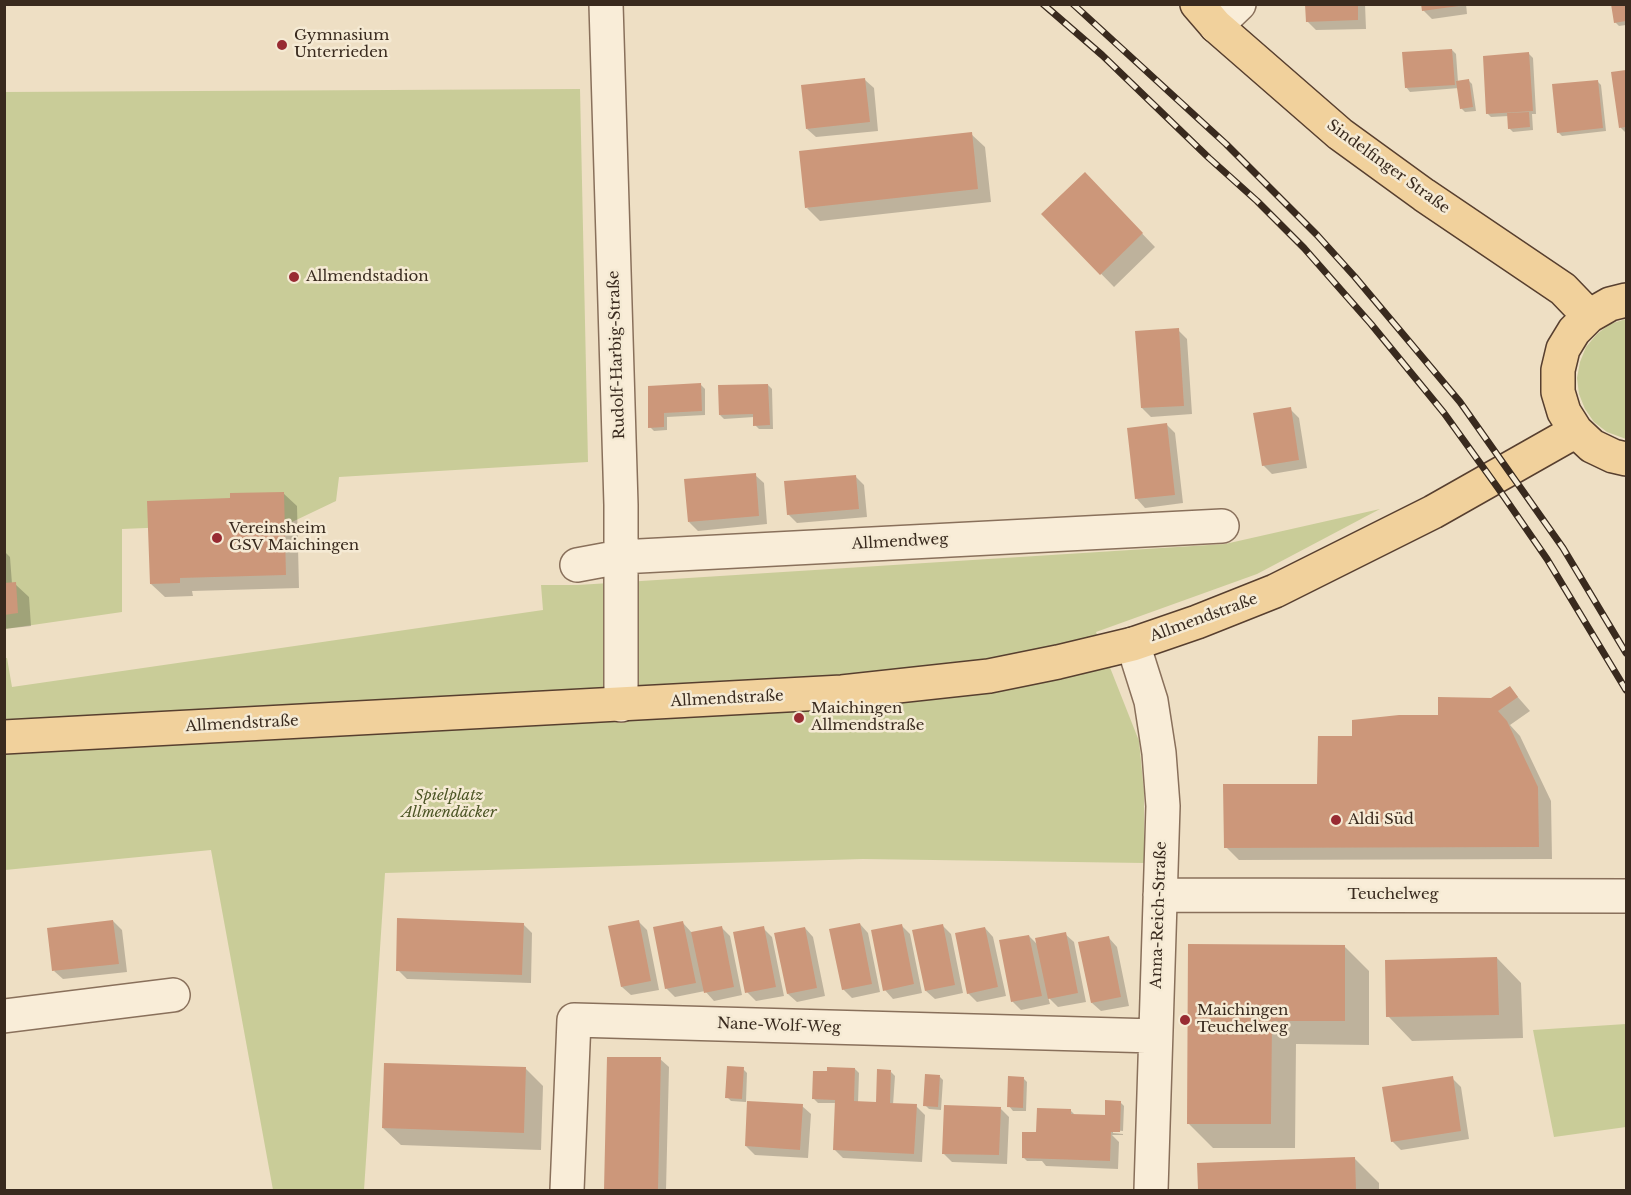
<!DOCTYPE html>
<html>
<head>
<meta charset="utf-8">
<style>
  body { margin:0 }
  #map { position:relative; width:1631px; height:1195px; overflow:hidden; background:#eedfc4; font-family:"Libre Baskerville",serif }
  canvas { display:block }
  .frame { position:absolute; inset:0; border:6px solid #392a1e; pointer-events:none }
</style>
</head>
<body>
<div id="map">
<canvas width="1631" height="1195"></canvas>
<div class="frame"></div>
</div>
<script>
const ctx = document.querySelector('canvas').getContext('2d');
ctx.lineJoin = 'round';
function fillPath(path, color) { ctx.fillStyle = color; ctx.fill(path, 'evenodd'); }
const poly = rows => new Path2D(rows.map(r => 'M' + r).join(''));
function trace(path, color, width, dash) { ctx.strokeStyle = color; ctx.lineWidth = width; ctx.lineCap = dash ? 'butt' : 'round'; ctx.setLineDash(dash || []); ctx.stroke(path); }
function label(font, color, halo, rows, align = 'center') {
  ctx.font = font + ' "Libre Baskerville",serif'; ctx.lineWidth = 5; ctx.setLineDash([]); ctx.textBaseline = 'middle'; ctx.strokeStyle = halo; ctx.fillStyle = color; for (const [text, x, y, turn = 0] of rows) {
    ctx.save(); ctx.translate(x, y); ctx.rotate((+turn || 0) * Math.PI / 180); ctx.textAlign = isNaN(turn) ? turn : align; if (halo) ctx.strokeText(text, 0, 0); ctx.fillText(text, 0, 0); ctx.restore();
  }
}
fillPath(poly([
  [580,89,588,462,339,477,336,501,292,522,122,529,122,612,5,629,5,92],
  [1626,319,1626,439,1607,432,1594,422,1585,409,1579,394,1577,378,1580,362,1586,347,1597,334,1610,324],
  [1380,509,1257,574,1096,632,1139,741,1144,792,1144,863,863,859,385,873,364,1190,273,1190,211,850,5,870,5,658,7,658,12,687,543,610,541,585,578,585,1225,544],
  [1626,1024,1626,1127,1554,1137,1533,1030]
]), '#c9cc98');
fillPath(poly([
  [1306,4,1365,4,1366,29,1316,30,1307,21],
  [1422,4,1466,4,1467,14,1432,19,1423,10],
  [1612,4,1626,4,1626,25,1619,26,1615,22],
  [1452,50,1456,54,1458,82,1468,80,1472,84,1476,111,1465,112,1461,108,1459,88,1410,92,1406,87],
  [1529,54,1533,58,1536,114,1532,114,1533,130,1513,132,1509,128,1509,116,1491,117,1487,113],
  [1626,72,1626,131,1625,132,1621,128,1612,74],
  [865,80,874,88,878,131,816,137,807,129],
  [1597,81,1601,85,1606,131,1562,136,1558,132],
  [971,134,985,147,991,202,820,221,807,208],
  [1085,174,1155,247,1114,287,1043,214],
  [1178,330,1187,339,1192,414,1151,417,1142,408],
  [701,385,705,389,705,415,667,417,667,430,654,431,650,427,649,387],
  [768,385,772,389,773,429,759,429,755,425,754,417,724,419,720,415],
  [1290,409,1299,418,1307,468,1272,474,1263,465],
  [1167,425,1175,433,1183,503,1145,508,1137,499],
  [755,475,764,483,767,524,698,531,689,522],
  [855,476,864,485,867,517,797,523,788,514],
  [283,493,297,506,299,588,192,591,193,596,165,597,151,584,231,500],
  [4,551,10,557,12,584,15,584,29,597,31,626,4,629],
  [1509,687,1530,711,1510,725,1520,736,1551,801,1552,859,1239,860,1226,847,1319,785,1354,737,1439,717,1492,699],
  [113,921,122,930,127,972,63,979,54,971],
  [638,921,647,930,659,990,631,995,622,987],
  [683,923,692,933,721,927,730,936,742,995,714,1001,705,991,675,997,666,988],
  [523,924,532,933,531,983,407,979,398,970],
  [860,924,868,933,880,992,852,998,843,989],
  [901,925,910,934,922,993,893,999,885,990],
  [942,925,951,934,963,993,935,999,926,991],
  [763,928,772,937,784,996,756,1001,747,992],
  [805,928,813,937,825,996,797,1002,788,994],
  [985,928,993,937,1006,996,977,1002,968,993],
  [1065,934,1074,942,1086,1002,1058,1007,1048,997,1050,1004,1021,1010,1012,1001,1029,936,1039,946],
  [1109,938,1117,947,1129,1006,1101,1011,1092,1003],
  [1189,946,1345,947,1369,971,1369,1045,1296,1044,1295,1148,1213,1148,1188,1123],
  [1497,958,1521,983,1523,1038,1412,1041,1388,1016],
  [608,1058,660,1059,669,1067,666,1190,605,1190],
  [526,1069,543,1086,541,1150,401,1145,383,1128],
  [743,1069,747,1073,746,1102,731,1101,727,1097],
  [855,1069,859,1073,858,1103,880,1104,891,1072,895,1076,893,1105,916,1106,925,1115,922,1162,843,1158,834,1149,837,1103,818,1103,814,1099],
  [939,1076,943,1080,941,1110,929,1109,925,1105],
  [1023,1078,1027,1082,1026,1111,1013,1111,1009,1106],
  [1452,1078,1461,1087,1469,1139,1401,1150,1392,1141],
  [1120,1102,1124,1106,1123,1131,1113,1130,1113,1133,1123,1134,1123,1135,1112,1135,1119,1142,1118,1169,1046,1166,1042,1161,1027,1161,1023,1157,1036,1133,1071,1111,1075,1115,1106,1116],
  [802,1106,811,1114,808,1158,755,1155,746,1146],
  [1000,1108,1009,1117,1007,1164,952,1162,943,1153],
  [1354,1158,1379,1183,1379,1190,1199,1190,1198,1165]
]), '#0003');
fillPath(poly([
  [1305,4,1358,4,1358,20,1306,22],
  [1421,4,1459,4,1459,6,1422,11],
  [1611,4,1626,4,1626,21,1614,23],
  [1452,49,1455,85,1405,88,1402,52],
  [1529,52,1533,111,1486,114,1483,56],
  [1626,70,1626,127,1619,128,1611,72],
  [865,78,870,122,806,129,801,85],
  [1469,79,1473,107,1460,109,1456,81],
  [1598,80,1603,128,1557,133,1552,84],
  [1529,112,1530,127,1508,129,1507,113],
  [972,132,978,189,805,208,799,151],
  [1085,172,1143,233,1100,275,1041,214],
  [1179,328,1184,406,1141,408,1135,331],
  [701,383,702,411,664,413,664,427,648,428,648,386],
  [768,384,770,425,753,426,753,414,719,415,718,385],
  [1291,407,1299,460,1262,466,1253,413],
  [1167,423,1175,495,1135,499,1127,428],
  [756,473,759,516,688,522,684,479],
  [856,475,859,509,787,515,784,481],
  [284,492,286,575,180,578,180,583,150,584,147,501,230,498,230,493],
  [16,582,18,613,4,615,4,583],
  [1510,686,1518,697,1498,711,1507,721,1538,787,1539,847,1224,848,1223,784,1317,784,1318,736,1352,736,1352,720,1399,715,1438,715,1438,697,1491,698],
  [397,918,524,923,522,975,396,971],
  [113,920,119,964,52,971,47,928],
  [639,920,651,981,621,987,608,926],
  [683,921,696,983,665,989,653,927],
  [860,923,872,984,842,990,829,929],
  [902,924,914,984,883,991,871,930],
  [943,924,955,985,925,991,912,930],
  [722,926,734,987,704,993,691,932],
  [764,926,776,987,745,993,733,932],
  [805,927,817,988,787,994,774,933],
  [985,927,998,987,967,994,955,933],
  [1066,932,1078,993,1048,999,1035,938],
  [1029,935,1042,996,1011,1002,999,940],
  [1109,936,1121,997,1091,1003,1078,942],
  [1188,944,1345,945,1345,1021,1272,1021,1271,1124,1187,1124],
  [1497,957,1499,1015,1386,1017,1385,960],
  [607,1057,661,1057,658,1190,604,1190],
  [384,1063,526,1067,524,1133,382,1128],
  [727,1066,744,1067,742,1099,725,1098],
  [827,1067,855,1068,854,1101,876,1102,877,1069,891,1070,890,1103,917,1104,914,1154,833,1150,835,1100,812,1099,813,1071,827,1071],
  [925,1074,940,1075,938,1107,923,1106],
  [1008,1076,1024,1077,1023,1108,1007,1107],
  [1453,1076,1461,1131,1391,1142,1382,1087],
  [1105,1100,1121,1101,1120,1132,1111,1132,1110,1161,1022,1158,1022,1132,1036,1132,1037,1108,1071,1109,1071,1114,1105,1115],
  [747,1101,803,1104,800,1150,745,1146],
  [944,1105,1001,1107,999,1155,942,1154],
  [1355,1157,1356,1190,1198,1190,1197,1163]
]), '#cc977a');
const minor = poly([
  [606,4,621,505,621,705],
  [1216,26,1239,4],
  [577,565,620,557,1222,526],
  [1133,644,1151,701,1159,753,1163,806,1151,1190],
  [1160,895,1626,896],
  [4,1016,173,995],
  [567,1190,574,1020,1155,1036]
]);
const major = poly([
  [1197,4,1216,26,1340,134,1424,195,1563,289,1589,316],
  [1626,300,1610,304,1589,316,1574,331,1563,349,1558,370,1558,392,1564,412,1576,431,1592,446,1613,456,1626,459],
  [4,737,842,692,989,676,1058,662,1133,644,1197,622,1275,591,1433,512,1576,431]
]);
trace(minor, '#89705b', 36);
trace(major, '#573f2f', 36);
trace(minor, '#f9edd8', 33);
trace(major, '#f1d19c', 33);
const rail = poly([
  [1043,4,1102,55,1209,158,1257,201,1304,248,1371,324,1444,413,1498,488,1547,559,1626,690],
  [1073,4,1226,144,1317,235,1355,277,1460,402,1563,548,1626,653]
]);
trace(rail, '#392a1e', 7);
trace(rail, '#f5ead4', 4.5, [14]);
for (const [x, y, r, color] of [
  [282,45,6,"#982b32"],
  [294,277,6,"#982b32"],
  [217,538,6,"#982b32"],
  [799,718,6,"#982b32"],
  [1336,820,6,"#982b32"],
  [1185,1020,6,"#982b32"]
]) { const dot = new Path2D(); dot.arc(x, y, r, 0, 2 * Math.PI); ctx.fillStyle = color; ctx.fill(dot); trace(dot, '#f5ead4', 2); }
label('15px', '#392a1e', '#f5ead4', [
  ["Gymnasium",294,36],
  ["Unterrieden",294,53],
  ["Allmendstadion",306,277],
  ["Vereinsheim",229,529],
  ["GSV Maichingen",229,546],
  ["Maichingen",811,709],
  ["Allmendstraße",811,726],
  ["Aldi Süd",1348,820],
  ["Maichingen",1197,1011],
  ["Teuchelweg",1197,1028]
], 'left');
label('15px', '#392a1e', '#f5ead4', [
  ["Sindelfinger Straße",1388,167,36],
  ["Rudolf-Harbig-Straße",617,355,-92],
  ["Allmendweg",900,542,-3],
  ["Allmendstraße",1204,618,-20],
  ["Allmendstraße",727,699,-3],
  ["Allmendstraße",242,724,-3],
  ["Teuchelweg",1393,895],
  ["Anna-Reich-Straße",1159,915,-88],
  ["Nane-Wolf-Weg",779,1026,2]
]);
label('italic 15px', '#4c5525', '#f5ead4', [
  ["Spielplatz",449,796],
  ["Allmendäcker",449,813]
]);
</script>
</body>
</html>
